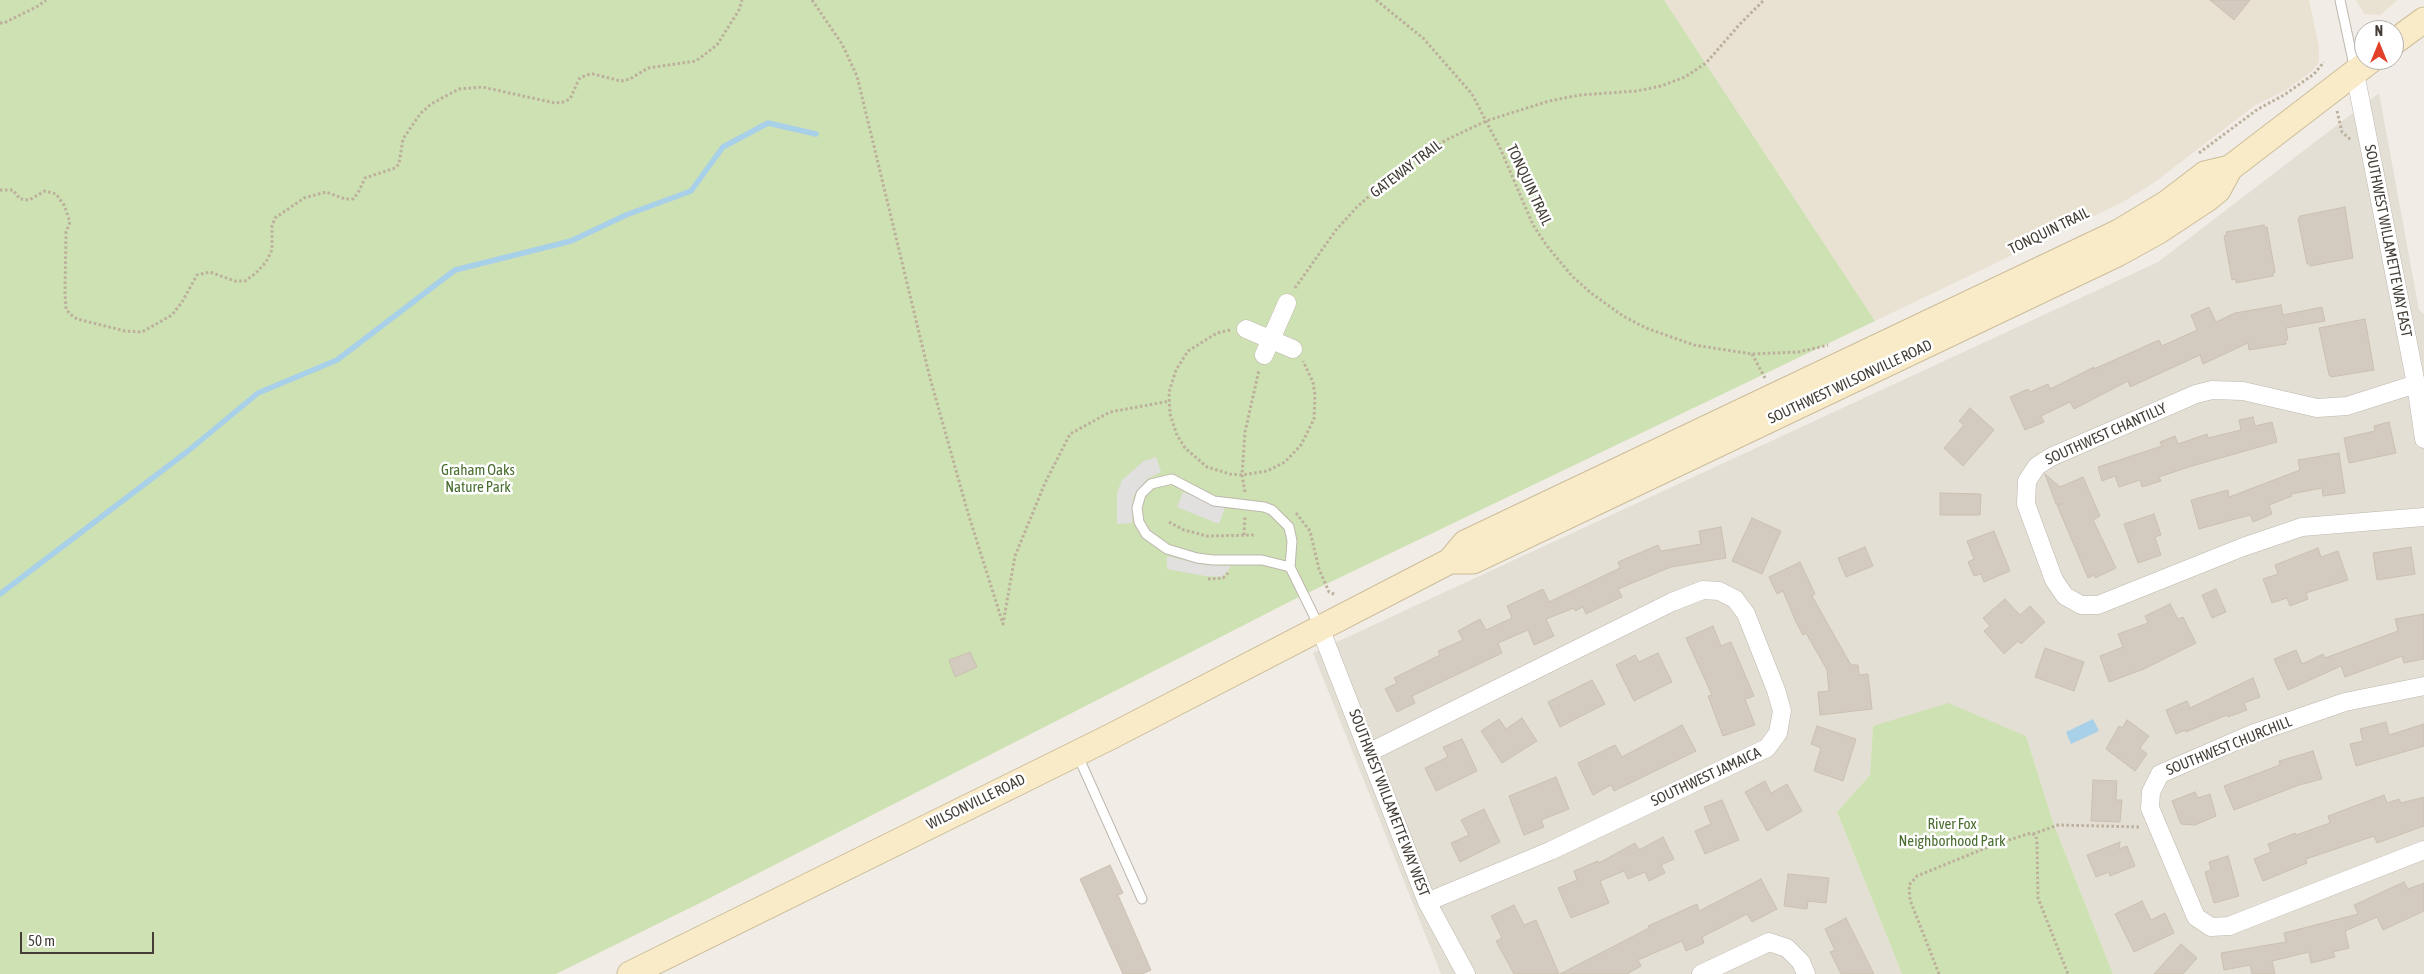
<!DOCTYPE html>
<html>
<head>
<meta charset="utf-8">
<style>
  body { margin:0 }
  #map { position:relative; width:2424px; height:974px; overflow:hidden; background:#f1ede6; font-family:"Asap Condensed",sans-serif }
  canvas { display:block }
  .north { position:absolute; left:2354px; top:20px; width:50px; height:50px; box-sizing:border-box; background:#fff; border:1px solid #b4b1af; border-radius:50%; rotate:0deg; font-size:14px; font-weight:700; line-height:20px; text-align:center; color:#433d36 }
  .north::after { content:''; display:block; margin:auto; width:18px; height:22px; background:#e3402b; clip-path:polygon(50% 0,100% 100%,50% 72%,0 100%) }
  .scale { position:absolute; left:20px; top:932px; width:134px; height:22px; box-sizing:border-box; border:2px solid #433d36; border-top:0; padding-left:6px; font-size:15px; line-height:18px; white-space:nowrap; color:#433d36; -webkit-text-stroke:4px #fff; paint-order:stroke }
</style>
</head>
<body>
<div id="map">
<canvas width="2424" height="974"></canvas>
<div class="north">N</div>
<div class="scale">50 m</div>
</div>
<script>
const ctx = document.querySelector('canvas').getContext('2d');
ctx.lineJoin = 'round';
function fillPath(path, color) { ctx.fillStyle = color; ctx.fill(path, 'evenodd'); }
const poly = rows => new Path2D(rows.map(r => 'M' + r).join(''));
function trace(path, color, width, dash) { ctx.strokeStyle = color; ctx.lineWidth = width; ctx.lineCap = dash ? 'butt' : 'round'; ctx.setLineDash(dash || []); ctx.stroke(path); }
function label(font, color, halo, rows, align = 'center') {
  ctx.font = font + ' "Asap Condensed",sans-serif'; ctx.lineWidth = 5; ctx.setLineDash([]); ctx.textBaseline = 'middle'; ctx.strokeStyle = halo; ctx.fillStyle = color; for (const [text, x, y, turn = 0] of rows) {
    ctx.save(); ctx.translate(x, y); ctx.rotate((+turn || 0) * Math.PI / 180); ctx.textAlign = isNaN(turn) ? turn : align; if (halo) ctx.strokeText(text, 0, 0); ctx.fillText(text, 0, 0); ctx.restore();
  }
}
fillPath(poly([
  [2379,93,2419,310,2424,314,2424,974,2113,974,2054,825,2026,736,1873,726,1870,775,1837,812,1902,974,1441,974,1313,653,2158,262]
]), '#e4dfd5');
fillPath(poly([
  [1664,0,2309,0,2319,47,2319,62,2312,71,2286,90,2254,106,2155,182,2123,202,1875,321],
  [2356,0,2398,0,2380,15,2364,14]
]), '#e9e1d1');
fillPath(poly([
  [0,0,1664,0,1875,321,1293,600,700,903,556,974,0,974],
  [1948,703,2026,736,2054,825,2113,974,1902,974,1837,812,1870,775,1873,726]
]), '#cee1b3');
fillPath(poly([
  [1156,457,1161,472,1147,479,1133,497,1132,523,1117,524,1117,493,1122,480,1144,461],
  [1183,492,1225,508,1219,524,1177,507],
  [1167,556,1204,565,1231,566,1223,577,1205,576,1167,569]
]), '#e2e0de');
fillPath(poly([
  [2093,719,2099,731,2071,744,2066,732]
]), '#a8d0e8');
trace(poly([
  [0,594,188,451,258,393,337,360,455,270,571,241,626,215,691,191,723,147,768,123,816,134]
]), '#a8d0e8', 5.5);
const building = poly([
  [2210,0,2250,0,2234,20,2210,0],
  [2345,207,2353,258,2310,266,2310,264,2307,264,2298,219,2300,216,2345,207],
  [2264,225,2264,227,2267,227,2275,272,2273,273,2273,276,2236,283,2236,279,2232,280,2224,236,2227,235,2226,232,2264,225],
  [2281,305,2283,315,2322,307,2325,321,2286,328,2288,340,2285,340,2286,344,2249,350,2248,343,2203,364,2200,355,2130,387,2128,381,2074,409,2070,402,2041,416,2044,422,2025,430,2010,397,2028,389,2030,392,2048,384,2050,389,2094,367,2094,369,2159,340,2162,346,2197,330,2191,315,2209,307,2216,322,2235,313,2281,305],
  [2365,319,2374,370,2331,377,2329,375,2319,328,2365,319],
  [1970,408,1994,430,1963,466,1944,448,1964,425,1959,421,1970,408],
  [2253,417,2255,426,2272,422,2277,442,2192,466,2159,477,2161,481,2142,487,2140,480,2119,487,2115,476,2102,481,2098,467,2162,446,2160,442,2175,436,2178,444,2207,434,2208,438,2241,430,2239,420,2253,417],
  [2389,422,2396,453,2349,463,2344,438,2375,431,2374,426,2389,422],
  [2339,453,2345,493,2323,496,2322,488,2291,494,2292,496,2269,505,2272,514,2253,522,2250,515,2199,529,2191,500,2228,490,2229,497,2300,470,2298,460,2339,453],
  [2045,474,2060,487,2083,477,2100,516,2093,520,2116,568,2095,578,2094,575,2088,578,2057,505,2062,504,2056,504,2045,474],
  [1940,493,1981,494,1980,515,1940,515,1940,493],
  [2154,514,2161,535,2155,537,2161,555,2138,563,2124,524,2154,514],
  [1752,518,1781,531,1762,574,1732,561,1752,518],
  [1721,527,1726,558,1671,567,1618,589,1622,597,1586,614,1583,607,1575,611,1574,608,1546,619,1554,636,1534,645,1528,630,1498,643,1502,653,1412,696,1415,703,1397,712,1385,689,1397,683,1394,678,1440,655,1438,651,1463,640,1458,631,1480,619,1486,630,1512,618,1507,606,1543,589,1549,602,1620,568,1618,562,1658,545,1661,551,1701,544,1699,531,1721,527],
  [1994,531,2010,571,1984,582,1981,574,1974,576,1968,562,1974,559,1967,541,1994,531],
  [1865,547,1873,566,1846,577,1838,558,1865,547],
  [2411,547,2415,574,2377,580,2373,553,2411,547],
  [2318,548,2321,557,2338,551,2348,580,2306,593,2308,599,2290,606,2287,598,2272,603,2263,579,2278,574,2275,565,2318,548],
  [1800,562,1815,594,1812,596,1851,665,1858,665,1859,675,1868,674,1872,709,1820,715,1818,692,1829,691,1827,670,1806,633,1803,635,1796,622,1783,591,1777,594,1769,577,1800,562],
  [2216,589,2226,612,2212,618,2202,595,2216,589],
  [2005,599,2020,615,2030,606,2045,622,2021,644,2018,641,2004,654,1984,631,1990,626,1983,618,2005,599],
  [2170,604,2178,619,2183,617,2196,643,2144,669,2109,682,2100,656,2123,647,2118,634,2148,623,2145,616,2170,604],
  [2424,614,2424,659,2404,663,2402,656,2345,677,2341,666,2288,690,2274,659,2296,650,2302,664,2323,654,2325,658,2398,631,2395,619,2424,614],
  [1713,626,1721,646,1731,642,1754,696,1745,699,1755,725,1723,736,1708,696,1712,695,1686,638,1713,626],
  [2045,648,2084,662,2074,691,2035,677,2045,648],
  [970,652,977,667,955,677,949,660,970,652],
  [1658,653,1672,682,1634,701,1616,665,1635,655,1639,662,1658,653],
  [2253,678,2260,697,2244,703,2247,710,2228,717,2227,715,2186,732,2185,730,2176,734,2166,710,2187,701,2190,708,2253,678],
  [1592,680,1605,704,1560,727,1548,702,1592,680],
  [1522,718,1537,741,1502,763,1481,731,1499,719,1506,729,1522,718],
  [2127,720,2149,736,2140,748,2147,754,2135,771,2106,749,2119,726,2122,728,2127,720],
  [2386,722,2389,735,2424,724,2424,746,2356,766,2350,744,2363,741,2360,729,2386,722],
  [1682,725,1696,751,1614,791,1611,785,1593,795,1578,763,1615,745,1622,757,1682,725],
  [1817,726,1856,739,1843,781,1814,771,1821,748,1811,744,1817,726],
  [1462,739,1477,771,1436,791,1425,768,1448,757,1443,747,1462,739],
  [2313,751,2322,779,2299,785,2234,810,2224,786,2280,765,2279,761,2313,751],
  [1556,777,1569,809,1541,820,1544,827,1524,835,1509,796,1556,777],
  [2093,780,2117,781,2116,800,2122,800,2120,822,2091,821,2093,780],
  [1765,781,1771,793,1787,784,1802,811,1767,831,1745,792,1765,781],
  [2195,792,2198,798,2210,794,2216,816,2195,825,2181,824,2172,801,2195,792],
  [2384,795,2387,803,2399,799,2401,803,2424,797,2424,826,2377,843,2374,836,2306,859,2307,863,2263,881,2254,859,2271,852,2268,844,2295,833,2296,835,2330,823,2328,816,2384,795],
  [1722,800,1739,840,1705,854,1695,831,1711,824,1704,807,1722,800],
  [1484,809,1500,842,1460,862,1451,843,1469,835,1461,820,1484,809],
  [1663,837,1674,859,1661,865,1665,873,1649,881,1645,872,1628,879,1624,871,1600,881,1609,903,1571,918,1558,888,1577,880,1574,871,1598,861,1599,863,1635,843,1639,850,1663,837],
  [2120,842,2119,849,2127,846,2135,866,2110,876,2109,872,2096,877,2087,855,2120,842],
  [2228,856,2239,896,2214,903,2205,872,2211,870,2209,862,2228,856],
  [1110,865,1123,893,1118,895,1151,970,1142,974,1123,974,1080,879,1110,865],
  [1788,874,1829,878,1826,903,1808,901,1807,909,1784,906,1788,874],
  [1761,879,1777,909,1752,922,1747,914,1702,937,1704,943,1686,951,1682,941,1638,960,1641,966,1627,974,1560,974,1649,928,1648,926,1697,904,1699,911,1761,879],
  [2404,882,2408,889,2424,883,2424,911,2383,930,2377,917,2345,931,2349,948,2333,952,2335,957,2311,963,2309,952,2272,961,2275,974,2252,974,2250,965,2224,970,2221,953,2286,942,2284,933,2358,914,2354,905,2404,882],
  [2142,901,2151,920,2165,913,2174,933,2134,952,2115,914,2142,901],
  [1514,905,1524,925,1536,920,1559,974,1514,974,1496,941,1502,938,1491,916,1514,905],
  [1846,918,1874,974,1841,974,1830,952,1835,950,1825,929,1846,918],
  [2181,944,2197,958,2183,974,2154,974,2181,944]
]);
fillPath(building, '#d4cbc0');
trace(building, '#cbc0b1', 1);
const lane = poly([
  [2340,0,2355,70],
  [1290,567,1262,560,1213,560,1197,558,1167,549,1146,534,1139,522,1137,508,1141,494,1151,484,1172,479,1214,501,1264,507,1272,510,1289,527,1292,541,1290,567,1320,628],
  [1078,756,1142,899]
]);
const street = poly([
  [2355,73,2416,384,2424,439],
  [1246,329,1293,349],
  [1264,355,1287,303],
  [2416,384,2347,406,2317,408,2243,391,2212,390,2196,394,2051,457,2037,466,2027,481,2026,504,2054,580,2065,596,2081,605,2098,605,2243,547,2302,527,2424,517],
  [1320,628,1427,902,1466,974],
  [2424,686,2345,702,2252,734,2160,774,2151,792,2150,808,2196,917,2211,927,2229,926,2424,850],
  [1370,752,1672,602,1703,590,1719,591,1735,599,1746,614,1776,690,1782,711,1778,733,1767,748,1550,851,1427,902],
  [1701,974,1769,942,1787,948,1801,962,1806,974]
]);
const secondary = poly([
  [2394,42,2424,20],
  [1450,561,1473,561,2117,254,2157,232,2207,199,2218,190,2230,168],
  [630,974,1110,737,1450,561,1465,543,2119,232,2167,203,2205,174,2230,168,2371,60]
]);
trace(lane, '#beb7ad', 11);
trace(street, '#beb7ad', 19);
trace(secondary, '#ccbd9a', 27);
trace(poly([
  [812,0,842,44,857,76,930,378,968,513,1003,624,1015,556,1045,483,1070,434,1110,412,1170,401],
  [1376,0,1423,38,1472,94,1501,150,1533,225,1547,246,1572,276,1591,293,1623,316,1646,328,1694,345,1752,354,1799,352,1828,345],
  [0,23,4,23,38,6,46,0],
  [2337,111,2342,132,2351,140],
  [2199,153,2258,109,2284,95,2314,74,2324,62],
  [0,190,13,190,20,199,29,200,45,191,56,194,64,205,70,222,66,232,65,293,66,309,70,314,77,319,125,331,142,332,172,315,182,302,197,275,210,272,235,281,245,281,256,273,266,262,272,250,272,226,275,218,304,198,326,192,345,199,353,199,358,193,365,178,395,168,399,164,403,139,420,114,431,104,459,89,482,87,555,103,563,102,570,99,579,79,586,75,593,74,621,81,630,79,648,68,696,61,717,45,739,10,742,0],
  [1295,288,1336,230,1357,207,1393,175,1446,140,1486,121,1549,101,1580,95,1636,91,1661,86,1685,77,1706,63,1740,24,1764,0],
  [1230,330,1217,333,1188,351,1176,370,1169,392,1170,414,1177,435,1185,448,1207,467,1230,474,1242,475,1267,471,1285,462,1301,445,1314,419,1315,395,1313,382,1303,361],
  [1752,354,1765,378],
  [1245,492,1242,475,1245,432,1259,370],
  [1296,513,1310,531,1319,569,1329,592,1336,595],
  [1169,522,1184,530,1207,536,1255,535],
  [1244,535,1245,516],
  [1208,579,1223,578,1228,573],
  [2033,834,2058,825,2141,827],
  [1939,974,1910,900,1909,885,1917,876,1993,845,2031,833,2036,836,2037,843,2038,898,2068,974]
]), '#bcaf9c', 3, [2.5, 2.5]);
trace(lane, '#fff', 9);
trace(street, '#fff', 18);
trace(secondary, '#f9ebc8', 25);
label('15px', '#433d36', '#fff', [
  ["GATEWAY TRAIL",1406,169,-37],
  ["TONQUIN TRAIL",1529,185,65],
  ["TONQUIN TRAIL",2049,231,-26],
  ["SOUTHWEST WILLAMETTE WAY EAST",2388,241,79],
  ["SOUTHWEST WILSONVILLE ROAD",1850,382,-25],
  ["SOUTHWEST CHANTILLY",2106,434,-24],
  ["SOUTHWEST CHURCHILL",2229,746,-22],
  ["SOUTHWEST JAMAICA",1706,777,-25],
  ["WILSONVILLE ROAD",976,802,-26],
  ["SOUTHWEST WILLAMETTE WAY WEST",1389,803,69]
]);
label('15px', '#4a6e30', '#fff', [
  ["Graham Oaks",478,470],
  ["Nature Park",478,487],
  ["River Fox",1952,824],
  ["Neighborhood Park",1952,841]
]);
</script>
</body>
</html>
